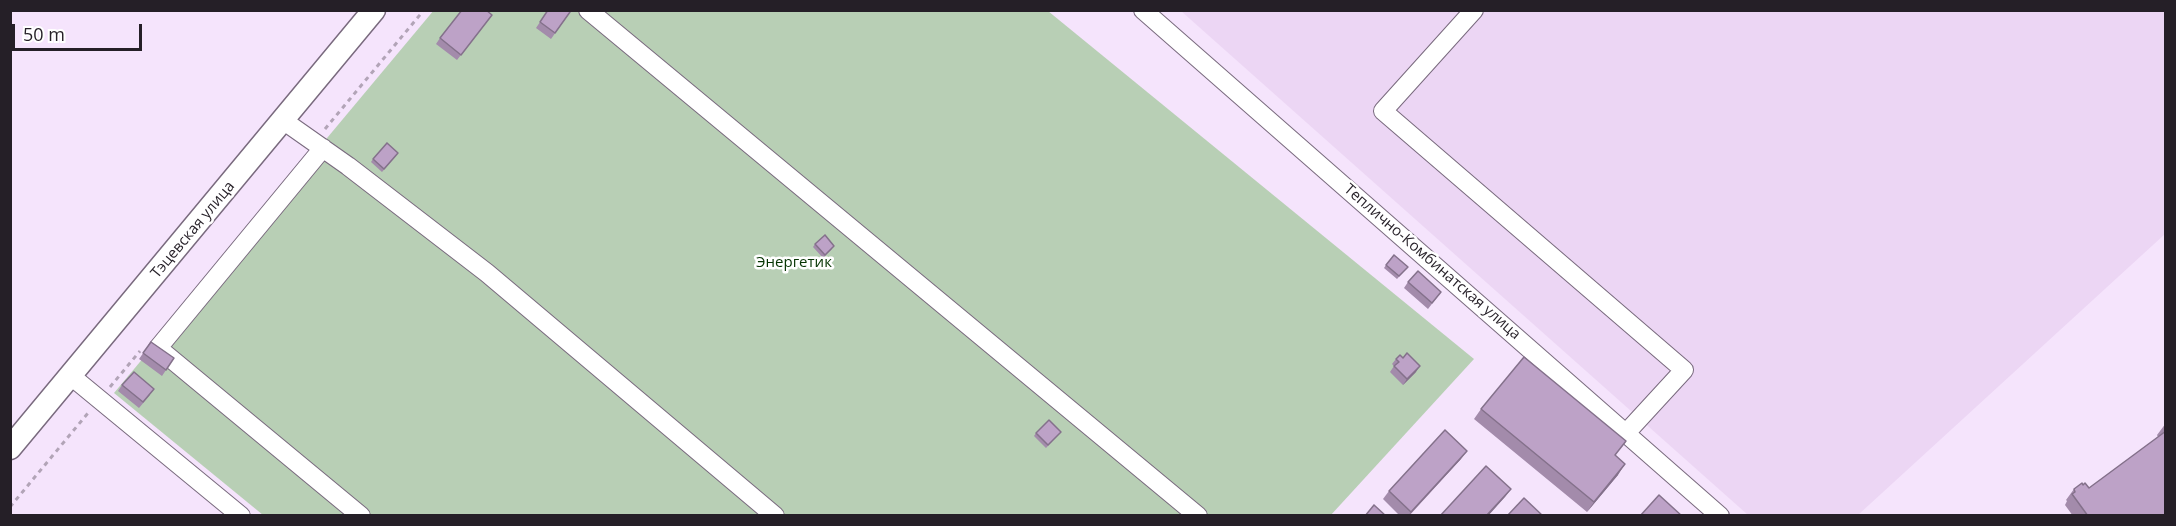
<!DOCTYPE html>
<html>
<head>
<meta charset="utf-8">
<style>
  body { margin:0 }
  #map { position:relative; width:2176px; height:526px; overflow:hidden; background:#f5e4fc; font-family:"Open Sans",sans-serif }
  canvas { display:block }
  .frame { position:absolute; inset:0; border:12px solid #251f27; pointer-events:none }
  .scale { position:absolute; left:12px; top:24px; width:130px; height:27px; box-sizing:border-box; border:3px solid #251f27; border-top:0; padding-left:8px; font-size:18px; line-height:21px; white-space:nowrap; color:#251f27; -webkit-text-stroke:4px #fff; paint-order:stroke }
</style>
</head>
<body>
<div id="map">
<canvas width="2176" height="526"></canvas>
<div class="frame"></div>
<div class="scale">50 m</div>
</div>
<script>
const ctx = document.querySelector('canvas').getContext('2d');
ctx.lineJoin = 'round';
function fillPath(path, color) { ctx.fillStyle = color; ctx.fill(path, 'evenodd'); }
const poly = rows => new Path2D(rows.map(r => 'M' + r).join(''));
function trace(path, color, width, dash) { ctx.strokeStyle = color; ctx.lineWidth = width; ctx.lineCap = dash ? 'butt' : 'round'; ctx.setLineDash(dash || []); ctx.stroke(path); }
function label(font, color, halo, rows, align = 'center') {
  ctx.font = font + ' "Open Sans",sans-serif'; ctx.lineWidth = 5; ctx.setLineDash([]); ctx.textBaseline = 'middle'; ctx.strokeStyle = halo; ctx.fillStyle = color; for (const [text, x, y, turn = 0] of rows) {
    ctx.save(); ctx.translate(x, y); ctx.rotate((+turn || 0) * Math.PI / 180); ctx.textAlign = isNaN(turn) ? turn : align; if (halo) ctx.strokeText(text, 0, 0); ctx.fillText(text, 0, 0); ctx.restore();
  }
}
fillPath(poly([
  [1181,11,2165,11,2165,234,1858,515,1748,515]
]), '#ecd6f4');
fillPath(poly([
  [434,10,1048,11,1474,359,1330,516,263,515,114,393]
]), '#b8cfb5');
const minor = poly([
  [588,10,1198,516],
  [1143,10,1720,516],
  [1474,10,1383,111,1684,370,1627,432],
  [284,121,348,166,487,273,775,516],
  [323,148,158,348,361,516],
  [71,376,241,516]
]);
const major = poly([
  [10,448,374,10]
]);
trace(minor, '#796a7e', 20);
trace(major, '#796a7e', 25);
trace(poly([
  [325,129,424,10],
  [110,387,140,351],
  [10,507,88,413]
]), '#b2a4b7', 3, [4.5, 4.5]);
trace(minor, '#fff', 18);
trace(major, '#fff', 22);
fillPath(poly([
  [548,10,570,12,551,39,536,28],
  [492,15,457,60,436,44,440,38],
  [396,156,382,172,371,162,373,159],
  [815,244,832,249,823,258,813,247],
  [1386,265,1408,267,1397,279,1384,268],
  [1408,282,1441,292,1428,309,1404,288],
  [151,342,174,358,162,376,139,359],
  [1396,359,1416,372,1403,385,1390,372,1394,366,1392,364],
  [122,385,150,395,139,408,118,391],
  [1481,409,1618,475,1587,512,1474,419],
  [2166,423,2166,516,2073,516,2065,505,2067,501,2066,500,2074,489,2083,485,2089,488,2158,437,2157,435],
  [1061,432,1046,448,1034,436,1036,433],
  [1461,459,1409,516,1400,516,1383,499,1389,491]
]), '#a38bab');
fillPath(poly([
  [1420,366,1416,372,1403,385,1407,379],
  [1467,451,1461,459,1408,516,1411,512],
  [1625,464,1618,475,1587,512,1594,502],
  [1511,489,1505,497,1488,516,1486,516]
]), '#84718b');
const building = poly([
  [462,10,486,10,492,15,461,55,440,38,462,10],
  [548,10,569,10,570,12,555,33,540,22,548,10],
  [387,143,398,153,384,169,373,159,387,143],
  [825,235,834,246,825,255,815,244,825,235],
  [1394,255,1408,267,1399,276,1386,265,1394,255],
  [1418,271,1441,292,1432,303,1408,282,1418,271],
  [151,342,174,358,166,370,143,353,151,342],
  [1407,353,1420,366,1407,379,1394,366,1399,362,1396,359,1400,355,1403,358,1407,353],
  [1524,357,1626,441,1615,455,1625,464,1594,502,1481,409,1524,357],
  [134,372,154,389,143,402,122,385,134,372],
  [1049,420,1061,432,1048,445,1036,433,1049,420],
  [1445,430,1467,451,1411,512,1389,491,1445,430],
  [2166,431,2166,516,2088,516,2072,494,2075,492,2074,489,2082,483,2083,485,2085,483,2089,488,2166,431],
  [1486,466,1511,489,1486,516,1440,516,1486,466],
  [1659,495,1682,516,1640,516,1659,495],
  [1524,498,1543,516,1507,516,1524,498],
  [1374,505,1386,516,1365,516,1374,505]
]);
fillPath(building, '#bda2c7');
trace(building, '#84718b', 1.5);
label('15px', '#251f27', '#fff', [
  ["Тэцевская улица",193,230,-50],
  ["Теплично-Комбинатская улица",1432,262,41]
]);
label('15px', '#053402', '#fff', [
  ["Энергетик",794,263]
]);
</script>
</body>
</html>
